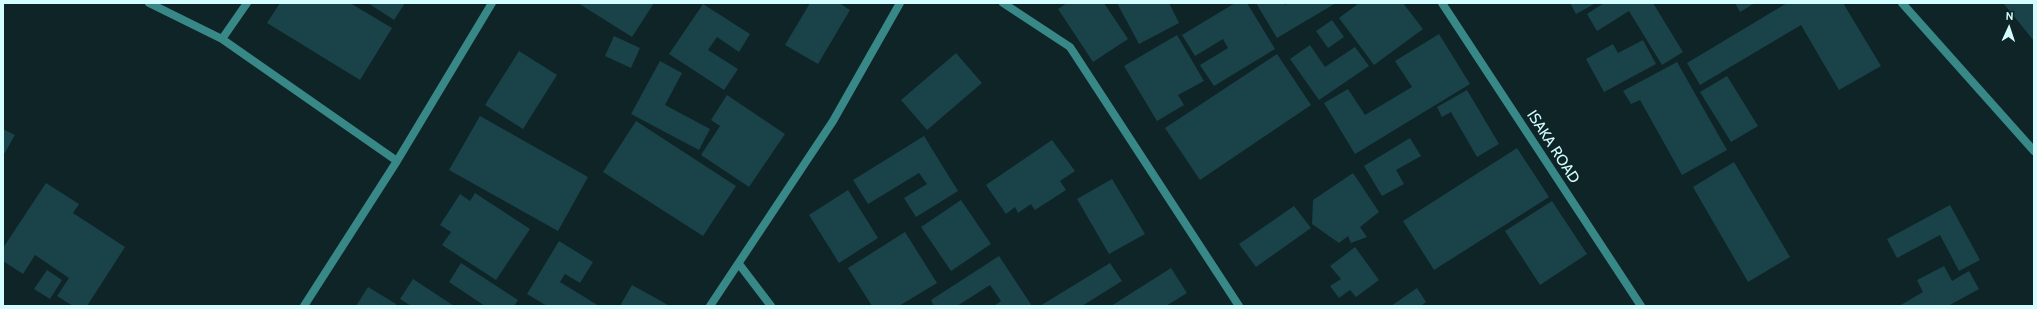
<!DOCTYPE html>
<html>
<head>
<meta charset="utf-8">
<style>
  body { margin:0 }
  #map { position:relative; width:2037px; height:309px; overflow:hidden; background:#0e2427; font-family:Cabin,sans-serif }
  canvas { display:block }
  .frame { position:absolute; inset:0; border:4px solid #d4fdff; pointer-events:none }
  .north { position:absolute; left:1989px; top:8px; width:40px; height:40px; -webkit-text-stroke:3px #0e2427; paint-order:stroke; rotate:3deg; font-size:11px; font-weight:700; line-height:16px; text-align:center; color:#d4fdff }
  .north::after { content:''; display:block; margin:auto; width:14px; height:18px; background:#d4fdff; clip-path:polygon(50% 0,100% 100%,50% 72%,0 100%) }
</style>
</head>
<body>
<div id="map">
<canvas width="2037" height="309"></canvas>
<div class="frame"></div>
<div class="north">N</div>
</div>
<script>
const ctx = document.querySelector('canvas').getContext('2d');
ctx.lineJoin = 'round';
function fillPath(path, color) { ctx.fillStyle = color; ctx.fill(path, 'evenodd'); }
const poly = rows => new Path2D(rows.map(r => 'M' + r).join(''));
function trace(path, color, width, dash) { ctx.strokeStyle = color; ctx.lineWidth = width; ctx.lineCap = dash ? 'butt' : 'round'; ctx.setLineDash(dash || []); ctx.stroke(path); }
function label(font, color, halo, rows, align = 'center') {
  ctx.font = font + ' Cabin,sans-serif'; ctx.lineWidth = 3; ctx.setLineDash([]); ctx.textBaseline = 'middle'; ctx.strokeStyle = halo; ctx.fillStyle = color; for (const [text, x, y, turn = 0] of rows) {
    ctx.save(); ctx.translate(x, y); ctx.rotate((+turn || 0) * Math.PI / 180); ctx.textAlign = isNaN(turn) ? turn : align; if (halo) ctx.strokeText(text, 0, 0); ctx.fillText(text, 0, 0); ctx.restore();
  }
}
fillPath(poly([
  [280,3,350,3,392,28,360,80,267,23],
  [368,3,405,3,394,20],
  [578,3,654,3,632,37],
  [810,3,839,3,850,10,818,64,785,45],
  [1067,3,1104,3,1128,39,1093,62,1058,9],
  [1117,3,1169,3,1179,23,1139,44],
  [1235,3,1247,3,1275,49,1214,86,1200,65,1228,48,1223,39,1195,56,1182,35],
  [1256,3,1284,3,1285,5,1288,3,1336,3,1277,38],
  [1359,3,1403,3,1423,29,1374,65,1339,18],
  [1570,3,1596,3,1576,14],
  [1604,3,1653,3,1683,52,1662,65,1629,11,1597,31,1587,14],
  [1735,3,1755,3,1740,12],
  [1787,3,1843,3,1881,66,1839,90,1801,25,1700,85,1687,63],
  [2005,3,2034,3,2034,41,2004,4],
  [703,4,750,34,739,52,717,37,708,50,738,69,724,90,669,54],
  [1332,20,1344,37,1328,48,1316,31],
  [1439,34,1470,84,1355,154,1324,103,1348,89,1365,115,1412,87,1395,61],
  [1177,35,1204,81,1178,95,1184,105,1157,121,1124,66],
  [614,36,640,48,631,68,605,56],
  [1643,40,1656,64,1604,92,1586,59,1613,44,1618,53],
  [1310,45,1325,67,1355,47,1369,66,1319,100,1290,59],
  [519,51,557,75,523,129,485,105],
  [956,53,982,83,927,130,901,100],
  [1277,54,1311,105,1200,180,1165,128],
  [660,61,682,73,665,105,710,129,699,150,631,114],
  [1677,62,1727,150,1682,175,1640,100,1631,104,1623,91],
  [1727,76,1758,126,1731,142,1700,92],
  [1467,90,1499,144,1477,157,1451,112,1442,117,1437,107],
  [727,95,785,134,749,187,701,155,720,126,711,120],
  [480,116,588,177,558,231,449,170],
  [636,121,736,186,703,236,603,172],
  [3,129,15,135,3,156],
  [924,136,958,191,916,217,904,198,927,184,919,173,868,204,853,180],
  [1410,138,1421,156,1396,170,1404,184,1382,196,1364,166],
  [1052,140,1075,171,1060,181,1066,190,1035,210,1031,204,1018,213,1015,207,1006,214,986,185],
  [1517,148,1549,197,1434,270,1403,221],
  [1734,162,1790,257,1748,282,1693,187],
  [1353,173,1379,212,1360,227,1367,237,1351,243,1348,236,1339,243,1312,224,1313,200],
  [1112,179,1145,234,1109,254,1077,199],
  [46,183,79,204,73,213,125,247,87,306,73,306,57,296,69,278,35,255,23,274,3,261,3,248],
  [848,190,878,238,839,263,809,215],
  [475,193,530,229,496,280,442,245,451,232,440,225,460,194,470,201],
  [961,200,991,244,951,271,921,227],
  [1552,201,1587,254,1540,285,1505,231],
  [1950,205,1980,260,1959,271,1940,235,1897,258,1887,239],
  [1294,206,1311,228,1256,267,1239,244],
  [905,232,937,283,899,306,872,306,848,268],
  [559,241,593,262,580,283,565,274,560,282,599,306,547,306,527,294],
  [1355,247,1379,280,1356,297,1350,290,1339,298,1330,286,1341,279,1330,266],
  [999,256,1032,306,994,306,1001,301,990,285,957,306,934,306,931,300],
  [461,263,518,300,514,306,485,306,449,282],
  [1110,263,1122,281,1082,306,1040,306],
  [1944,266,1952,281,1969,271,1979,289,1948,306,1899,306,1923,292,1917,280],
  [1171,268,1187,293,1166,306,1111,306],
  [47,270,62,280,50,299,34,289],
  [413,279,454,306,411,306,400,299],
  [632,285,670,306,620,306],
  [368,287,396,304,395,306,356,306],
  [1417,288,1426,302,1421,306,1391,306]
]), '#194349');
trace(poly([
  [149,3,222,39,397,161],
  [1003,3,1070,47,1239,306],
  [1902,3,2034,151],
  [222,39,247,3],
  [739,264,771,306],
  [304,306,397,161,492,3],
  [710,306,833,121,900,3]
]), '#378886', 8);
trace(poly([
  [1442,3,1641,306]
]), '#378886', 8);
label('15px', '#d4fdff', '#0e2427', [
  ["ISAKA ROAD",1553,147,57]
]);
</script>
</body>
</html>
